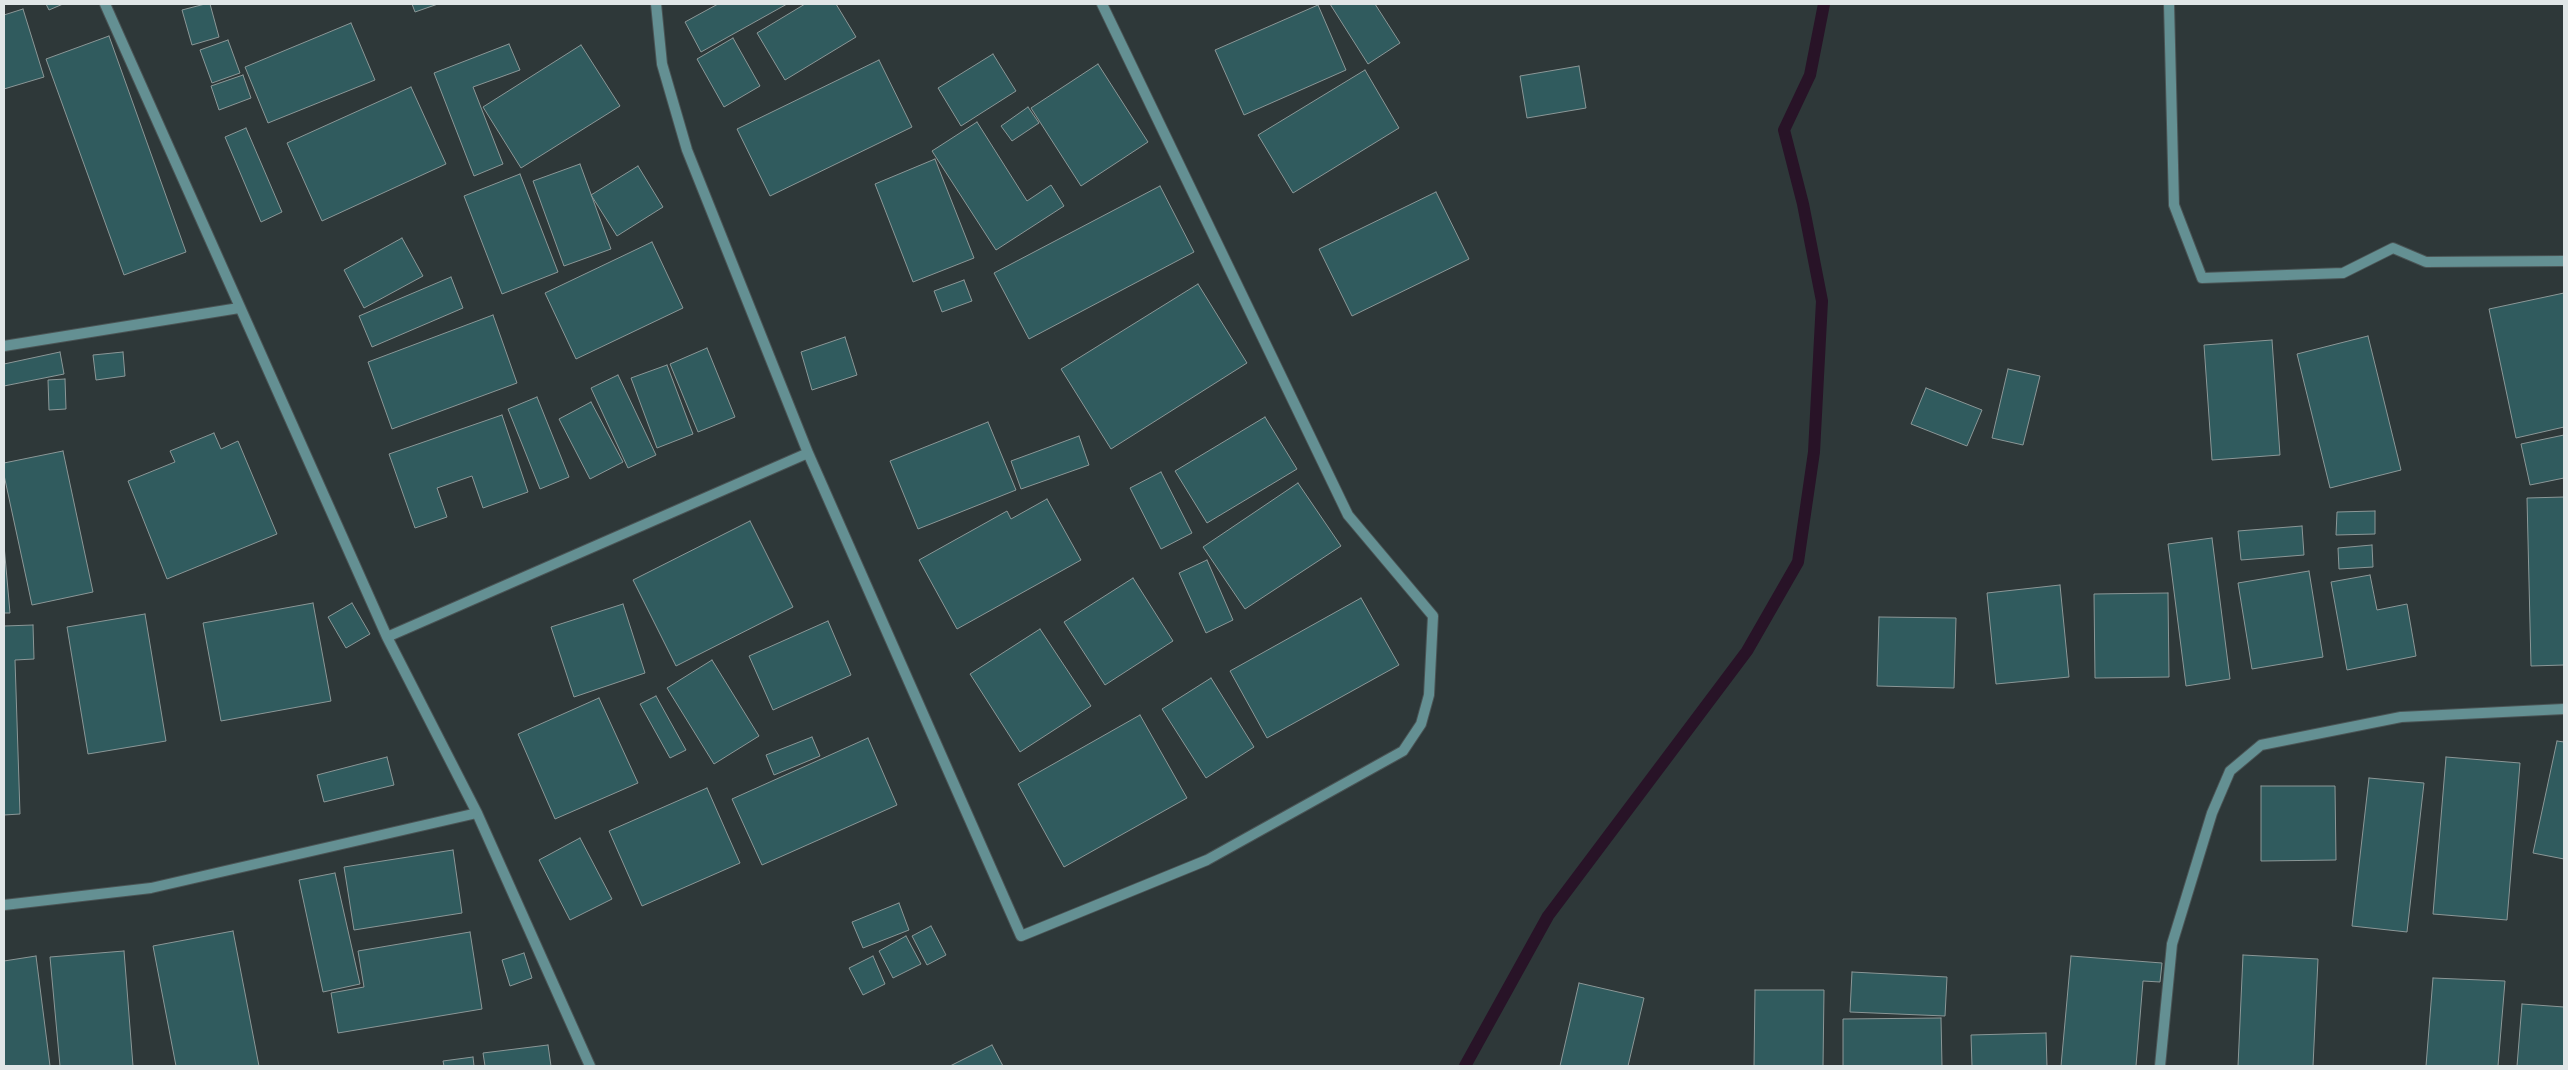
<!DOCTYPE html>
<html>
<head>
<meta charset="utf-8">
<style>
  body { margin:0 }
  #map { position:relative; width:2568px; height:1070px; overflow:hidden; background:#2e3839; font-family:"Playfair Display",serif }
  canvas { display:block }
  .frame { position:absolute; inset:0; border:5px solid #e0e6e7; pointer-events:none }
</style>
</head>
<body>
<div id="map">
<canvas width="2568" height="1070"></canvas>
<div class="frame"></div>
</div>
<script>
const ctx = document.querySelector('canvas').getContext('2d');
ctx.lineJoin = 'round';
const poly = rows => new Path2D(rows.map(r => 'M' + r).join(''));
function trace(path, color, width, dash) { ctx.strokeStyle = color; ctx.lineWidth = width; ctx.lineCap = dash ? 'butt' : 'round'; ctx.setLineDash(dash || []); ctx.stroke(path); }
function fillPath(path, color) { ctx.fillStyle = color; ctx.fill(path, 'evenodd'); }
trace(poly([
  [1465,1066,1548,916,1747,651,1798,562,1814,452,1822,301,1803,204,1784,130,1810,75,1824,4]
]), '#281327', 12);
const building = poly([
  [46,4,63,4,49,10,46,4],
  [205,4,210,4,219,37,192,45,182,10,205,4],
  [412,4,438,4,415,12,412,4],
  [718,4,787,4,701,52,685,22,718,4],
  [805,4,836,4,856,37,785,80,757,33,805,4],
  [1330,4,1375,4,1400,43,1368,64,1330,4],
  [1318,5,1346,70,1244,115,1215,50,1318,5],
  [23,9,44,77,4,89,4,15,23,9],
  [351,23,375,80,268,123,245,67,351,23],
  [109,36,186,252,124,275,46,59,109,36],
  [733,38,760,86,724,107,697,59,733,38],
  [228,40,240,73,212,83,200,50,228,40],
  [509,44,520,70,473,87,503,164,474,176,434,73,509,44],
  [581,45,620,106,521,168,483,107,581,45],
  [993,54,1016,91,961,126,938,88,993,54],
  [879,60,912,127,770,196,737,129,879,60],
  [1098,64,1148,142,1081,186,1031,108,1098,64],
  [1579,66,1586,108,1527,118,1520,76,1579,66],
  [1365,70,1399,128,1293,193,1258,135,1365,70],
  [243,75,251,98,219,110,211,86,243,75],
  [411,87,446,164,322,221,287,143,411,87],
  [1028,107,1039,123,1012,141,1001,126,1028,107],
  [977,122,1027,201,1051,185,1064,206,996,250,932,151,977,122],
  [246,128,282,212,261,222,225,137,246,128],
  [935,159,974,258,913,282,875,184,935,159],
  [580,164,611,249,564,266,533,181,580,164],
  [638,166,663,207,617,236,591,195,638,166],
  [520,174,558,272,502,294,464,196,520,174],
  [1160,186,1194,252,1029,339,994,273,1160,186],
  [1436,192,1469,259,1352,316,1319,249,1436,192],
  [402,238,423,276,364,308,344,270,402,238],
  [652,242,683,308,576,359,545,293,652,242],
  [451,277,463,308,372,347,359,316,451,277],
  [964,280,972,301,942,312,934,291,964,280],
  [1198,284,1247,363,1111,449,1061,369,1198,284],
  [2564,293,2564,427,2516,438,2489,309,2564,293],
  [493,315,517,383,392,429,368,362,493,315],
  [2368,336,2401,470,2330,488,2297,354,2368,336],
  [845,337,857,375,812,390,801,352,845,337],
  [2272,340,2280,455,2212,460,2204,345,2272,340],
  [707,348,735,417,698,432,670,364,707,348],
  [60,352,64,374,4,386,4,364,60,352],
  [123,352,125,376,96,380,93,355,123,352],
  [667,365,693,434,657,448,631,378,667,365],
  [2008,369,2040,376,2023,445,1992,438,2008,369],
  [618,375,656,455,628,468,591,388,618,375],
  [65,379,66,409,49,410,48,380,65,379],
  [1926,388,1982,410,1967,446,1911,424,1926,388],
  [537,397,569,477,540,489,508,409,537,397],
  [591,402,623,462,590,479,559,419,591,402],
  [502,415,528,492,483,508,472,476,437,488,447,517,415,528,389,454,502,415],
  [1265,417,1297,469,1207,523,1175,471,1265,417],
  [988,422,1016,490,918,529,890,461,988,422],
  [214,433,221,449,238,441,277,534,167,579,128,481,175,462,170,451,214,433],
  [2564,435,2564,478,2530,485,2521,444,2564,435],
  [1079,436,1089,465,1021,489,1011,461,1079,436],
  [63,451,93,592,32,605,4,475,4,463,63,451],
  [1161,472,1192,533,1161,549,1130,488,1161,472],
  [1298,483,1341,546,1245,609,1203,547,1298,483],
  [2564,497,2564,665,2531,666,2527,498,2564,497],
  [1047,499,1081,560,957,629,919,560,1007,511,1011,519,1047,499],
  [2375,511,2375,534,2336,535,2337,512,2375,511],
  [750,521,793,607,676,666,633,580,750,521],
  [2302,526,2304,555,2241,560,2238,531,2302,526],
  [2212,538,2230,679,2186,686,2168,544,2212,538],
  [4,545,10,613,4,613,4,545],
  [2372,545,2373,567,2339,569,2338,548,2372,545],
  [1207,560,1233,620,1206,633,1179,573,1207,560],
  [2309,571,2323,657,2252,669,2238,583,2309,571],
  [2370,575,2377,610,2407,604,2416,656,2347,670,2331,582,2370,575],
  [1133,578,1173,641,1105,685,1064,622,1133,578],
  [2060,585,2069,677,1996,684,1987,593,2060,585],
  [2168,593,2169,677,2095,678,2094,594,2168,593],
  [1361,598,1399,665,1267,738,1230,671,1361,598],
  [313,603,331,701,221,721,203,623,313,603],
  [352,603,370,634,346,648,328,617,352,603],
  [623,604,645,673,574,697,551,627,623,604],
  [145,614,166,741,88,754,67,627,145,614],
  [1879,617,1956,618,1954,688,1877,686,1879,617],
  [828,621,851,675,773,710,749,656,828,621],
  [33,625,34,659,15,660,20,814,4,815,4,626,33,625],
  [1040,629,1091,706,1020,752,970,674,1040,629],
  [712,660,759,736,714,764,667,688,712,660],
  [1211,678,1254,747,1206,778,1162,709,1211,678],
  [656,696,686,750,670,758,640,704,656,696],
  [599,698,638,783,555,819,518,734,599,698],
  [1140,715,1187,798,1064,867,1018,784,1140,715],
  [812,737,820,756,774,775,766,755,812,737],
  [868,738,897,805,762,865,732,799,868,738],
  [2557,741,2564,742,2564,859,2533,853,2557,741],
  [387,757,394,785,324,802,317,775,387,757],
  [2446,757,2520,763,2507,920,2433,914,2446,757],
  [2369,778,2424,783,2407,932,2352,926,2369,778],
  [2261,786,2335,786,2336,860,2261,861,2261,786],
  [707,788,740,863,642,906,609,831,707,788],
  [580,838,612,899,570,920,539,860,580,838],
  [453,850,462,913,354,930,344,867,453,850],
  [335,873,360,984,323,992,299,880,335,873],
  [899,903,909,930,863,948,852,922,899,903],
  [931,926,946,955,927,965,912,936,931,926],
  [233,931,259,1066,176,1066,153,946,233,931],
  [470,932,482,1009,338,1033,331,993,364,987,358,951,470,932],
  [906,936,921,964,893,978,879,951,906,936],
  [124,951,133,1066,60,1066,50,957,124,951],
  [524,953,532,978,510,986,502,960,524,953],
  [2243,955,2318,959,2313,1066,2238,1066,2243,955],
  [36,956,50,1066,4,1066,4,961,36,956],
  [873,956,885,984,863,995,849,968,873,956],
  [2071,956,2162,963,2160,982,2143,981,2136,1066,2061,1066,2071,956],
  [1852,972,1947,977,1945,1016,1850,1012,1852,972],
  [2433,978,2505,981,2498,1066,2426,1066,2433,978],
  [1579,983,1644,998,1628,1066,1560,1066,1579,983],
  [1755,990,1824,990,1823,1066,1754,1066,1755,990],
  [2522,1004,2564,1007,2564,1066,2517,1066,2522,1004],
  [1941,1018,1942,1066,1843,1066,1843,1019,1941,1018],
  [2046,1033,2047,1066,1972,1066,1971,1035,2046,1033],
  [548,1045,551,1066,485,1066,483,1053,548,1045],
  [992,1045,1003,1066,950,1066,992,1045],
  [473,1057,474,1066,444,1066,443,1061,473,1057]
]);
fillPath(building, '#305b5e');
trace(building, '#8b9797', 1);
const street = poly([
  [105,4,387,637,477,813,590,1066],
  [656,4,662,64,687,150,808,453,1021,936,1207,860,1403,751,1421,724,1429,695,1433,616,1348,515,1102,4],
  [2169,4,2174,205,2202,278,2343,273,2393,248,2426,262,2564,261],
  [4,346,239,308],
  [387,637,808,453],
  [4,905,151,888,477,813],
  [2160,1066,2172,944,2212,813,2230,771,2261,745,2401,717,2564,709]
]);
trace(street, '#4a5455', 12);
trace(street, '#649093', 10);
</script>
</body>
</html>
